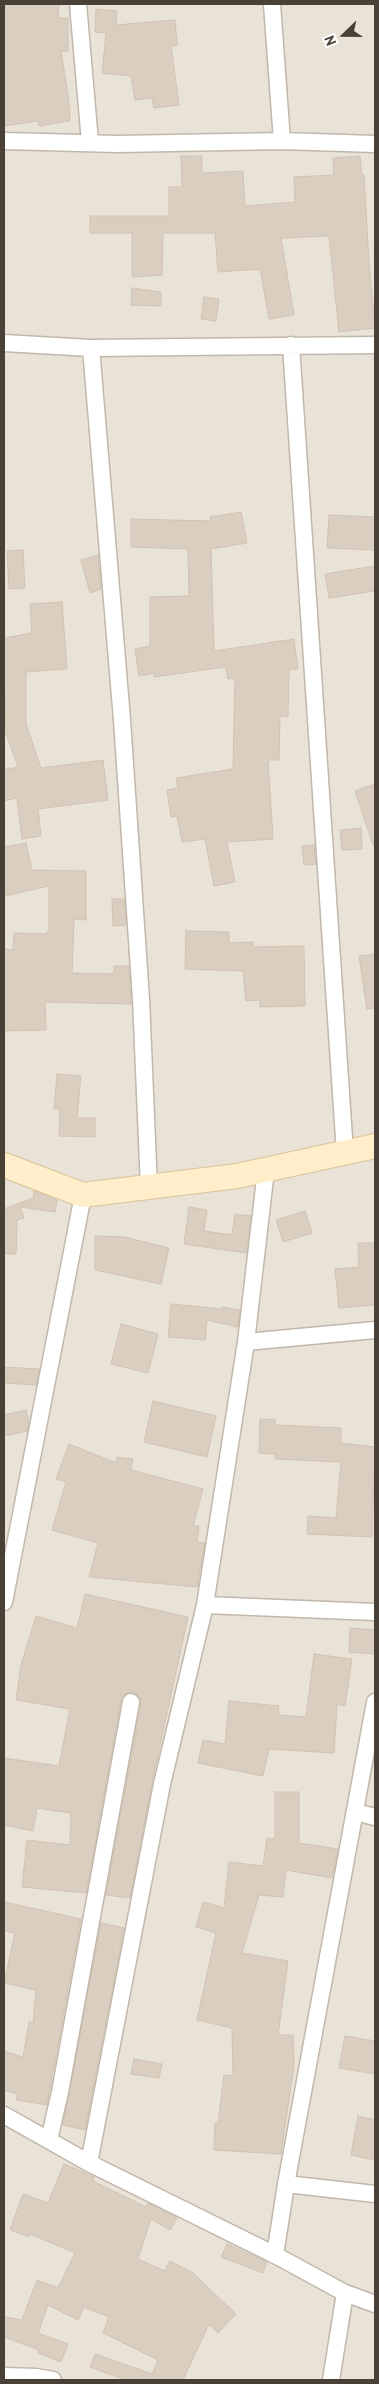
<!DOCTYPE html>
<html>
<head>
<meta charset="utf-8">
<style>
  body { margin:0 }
  #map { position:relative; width:379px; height:2384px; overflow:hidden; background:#f5f1e9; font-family:"PT Sans",sans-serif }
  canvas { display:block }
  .frame { position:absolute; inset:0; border:5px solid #494137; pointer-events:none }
  .north { position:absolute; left:319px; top:10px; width:50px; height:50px; -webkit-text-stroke:4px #fff; paint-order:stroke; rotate:248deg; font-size:14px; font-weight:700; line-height:20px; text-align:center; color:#494137 }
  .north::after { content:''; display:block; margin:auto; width:18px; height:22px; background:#494137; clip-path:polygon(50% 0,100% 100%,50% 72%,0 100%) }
</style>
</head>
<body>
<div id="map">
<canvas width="379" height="2384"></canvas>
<div class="frame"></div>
<div class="north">N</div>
</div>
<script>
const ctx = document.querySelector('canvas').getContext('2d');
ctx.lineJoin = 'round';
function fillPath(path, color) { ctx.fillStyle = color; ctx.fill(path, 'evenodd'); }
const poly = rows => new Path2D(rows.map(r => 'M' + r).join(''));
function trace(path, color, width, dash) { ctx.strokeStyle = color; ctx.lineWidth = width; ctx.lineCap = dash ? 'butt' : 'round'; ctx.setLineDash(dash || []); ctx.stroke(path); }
fillPath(poly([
  [4,4,375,4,375,2380,4,2380]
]), '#e9e2d7');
const building = poly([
  [4,4,59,4,58,18,68,18,68,51,61,51,69,102,70,121,39,126,38,121,4,126,4,4],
  [96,9,117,11,116,25,175,20,177,45,171,46,179,105,154,108,152,98,135,100,131,76,102,73,106,33,95,32,96,9],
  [181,156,202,156,202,173,243,171,245,206,295,202,294,177,334,175,333,158,360,156,362,175,364,175,369,262,375,328,339,332,329,236,281,238,294,315,269,319,260,269,218,272,215,233,163,233,162,275,132,277,132,233,90,233,90,216,169,216,169,187,182,187,181,156],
  [132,288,161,292,161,306,131,305,132,288],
  [204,297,219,299,216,321,201,319,204,297],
  [241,512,247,543,211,549,214,651,294,639,298,669,289,670,288,717,280,716,279,760,268,760,273,839,227,842,235,882,214,886,205,839,182,842,177,816,171,817,167,790,178,788,176,778,233,769,235,678,228,679,226,667,154,677,154,673,139,676,135,649,150,646,150,597,189,596,188,549,131,547,131,519,211,521,210,517,241,512],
  [329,515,375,517,375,550,327,548,329,515],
  [23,550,25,588,9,589,7,551,23,550],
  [98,555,101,589,90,593,81,560,98,555],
  [375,566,375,591,329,598,325,574,375,566],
  [62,602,67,669,26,672,26,724,41,768,103,760,108,800,38,809,41,836,22,839,17,798,4,801,4,770,18,767,5,731,4,638,32,633,30,604,62,602],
  [375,784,375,844,373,845,355,791,375,784],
  [361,828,362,849,342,850,340,830,361,828],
  [26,843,32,870,86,871,86,920,74,919,72,973,114,974,114,966,129,966,131,1004,45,1002,46,1030,4,1031,4,949,13,950,14,933,47,934,49,928,49,886,4,896,4,847,26,843],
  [314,845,316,864,304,865,302,846,314,845],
  [112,899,124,899,126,925,113,926,112,899],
  [186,931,229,932,229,943,253,942,254,947,304,946,305,1006,260,1007,260,1000,246,1001,243,971,185,969,186,931],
  [375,954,375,1008,367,1009,359,956,375,954],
  [57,1074,81,1076,77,1118,95,1118,95,1137,59,1136,60,1109,54,1109,57,1074],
  [34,1191,57,1200,55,1212,20,1207,24,1218,17,1220,16,1254,4,1254,4,1209,33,1198,34,1191],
  [189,1207,207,1210,204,1231,232,1235,235,1214,251,1216,246,1253,184,1244,189,1207],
  [305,1211,312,1233,283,1242,276,1220,305,1211],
  [95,1236,124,1237,169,1248,161,1284,95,1270,95,1236],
  [358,1243,375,1243,375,1305,339,1308,335,1269,359,1267,358,1243],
  [171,1304,222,1309,222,1307,240,1310,238,1327,207,1320,205,1340,168,1337,171,1304],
  [121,1324,158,1334,148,1373,111,1364,121,1324],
  [4,1367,39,1369,36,1385,4,1383,4,1367],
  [153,1401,216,1416,207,1457,144,1442,153,1401],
  [26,1410,29,1423,27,1431,4,1436,4,1415,26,1410],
  [260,1419,275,1420,275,1425,341,1428,341,1443,375,1447,372,1537,307,1534,308,1516,336,1518,341,1462,275,1459,275,1454,259,1453,260,1419],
  [69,1444,116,1463,117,1457,133,1459,131,1470,203,1489,193,1526,199,1526,197,1542,205,1543,197,1587,89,1577,98,1543,52,1530,66,1482,56,1479,69,1444],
  [85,1594,188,1617,152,1782,130,1898,106,1895,141,1704,137,1694,127,1693,121,1700,86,1893,22,1887,27,1840,70,1845,71,1813,37,1808,33,1831,4,1825,4,1758,59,1766,70,1709,16,1700,21,1665,36,1616,77,1628,85,1594],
  [350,1628,375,1630,375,1654,349,1652,350,1628],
  [314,1654,352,1659,345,1706,337,1704,334,1753,269,1749,263,1776,198,1763,203,1740,225,1744,229,1701,279,1706,278,1715,306,1717,314,1654],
  [275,1792,299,1792,299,1843,338,1849,332,1878,286,1870,283,1897,259,1895,242,1953,288,1961,278,2035,293,2035,294,2066,281,2154,214,2150,215,2123,218,2123,224,2075,233,2076,232,2028,197,2020,216,1933,196,1927,203,1902,224,1908,229,1862,263,1866,267,1838,275,1839,275,1792],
  [4,1902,81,1919,47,2105,16,2100,17,2094,4,2090,4,2051,23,2057,29,2022,33,2023,36,1990,4,1983,15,1933,4,1931,4,1902],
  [101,1923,124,1928,85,2130,63,2125,101,1923],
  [345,2036,375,2041,375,2074,339,2068,345,2036],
  [134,2059,162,2064,159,2078,131,2074,134,2059],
  [358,2116,375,2120,375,2160,351,2155,358,2116],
  [64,2164,94,2177,93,2181,146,2207,148,2203,177,2218,170,2230,151,2219,138,2259,165,2271,170,2261,193,2273,236,2314,218,2333,209,2324,183,2380,125,2380,90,2367,95,2354,152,2374,158,2360,103,2333,109,2317,84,2307,78,2320,48,2305,38,2333,68,2344,61,2362,38,2353,39,2350,4,2337,4,2317,22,2320,37,2280,58,2288,75,2253,30,2234,29,2237,10,2230,23,2194,48,2203,64,2164],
  [227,2244,267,2262,263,2273,221,2257,227,2244]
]);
fillPath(building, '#dacec1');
trace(building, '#d2c3b1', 1);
const street = poly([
  [78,4,90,142],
  [272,4,282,141],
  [4,141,118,144,282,141,375,144],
  [4,343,91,348,375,345],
  [291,345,345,1153],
  [91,348,122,720,141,999,149,1188],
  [246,1342,375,1330],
  [4,1602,83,1195],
  [205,1605,375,1612],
  [355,1812,375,1817],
  [4,2115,89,2163,275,2255,345,2293,375,2304],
  [49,2140,60,2092,131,1702],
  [89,2163,162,1784,205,1605,246,1342,266,1170],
  [286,2184,375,2194],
  [275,2255,286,2184,375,1702],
  [4,2376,36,2377,53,2380],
  [331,2380,345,2293]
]);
const secondary = poly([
  [4,1165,83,1195,237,1176,375,1146]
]);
trace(street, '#c1b8ab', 19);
trace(secondary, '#d9c49a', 26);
trace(street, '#fff', 16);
trace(secondary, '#ffeec9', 24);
</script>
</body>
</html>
